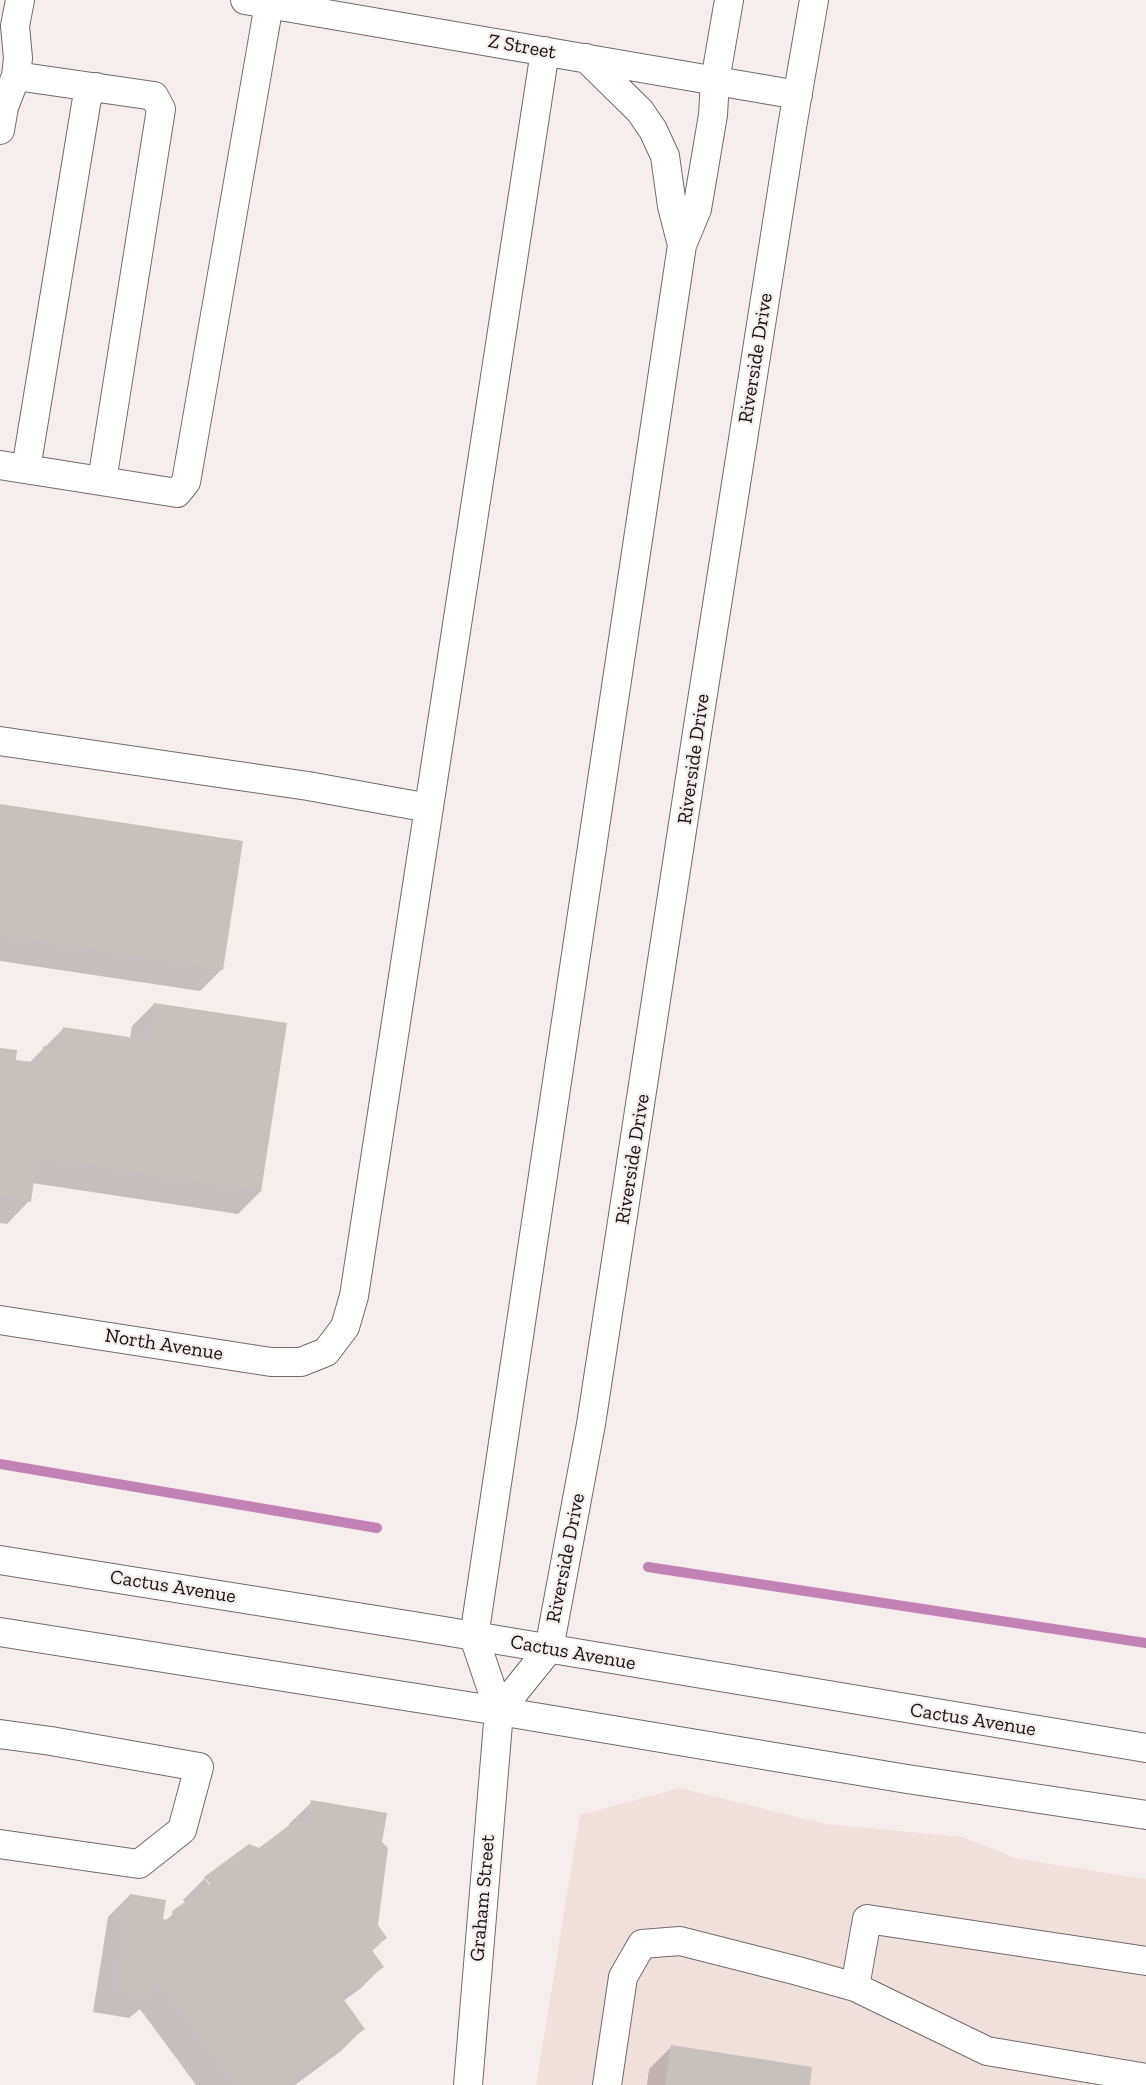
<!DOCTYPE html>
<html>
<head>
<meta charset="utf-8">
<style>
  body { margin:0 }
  canvas { display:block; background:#f6eeed }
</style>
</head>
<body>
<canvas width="1146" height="2085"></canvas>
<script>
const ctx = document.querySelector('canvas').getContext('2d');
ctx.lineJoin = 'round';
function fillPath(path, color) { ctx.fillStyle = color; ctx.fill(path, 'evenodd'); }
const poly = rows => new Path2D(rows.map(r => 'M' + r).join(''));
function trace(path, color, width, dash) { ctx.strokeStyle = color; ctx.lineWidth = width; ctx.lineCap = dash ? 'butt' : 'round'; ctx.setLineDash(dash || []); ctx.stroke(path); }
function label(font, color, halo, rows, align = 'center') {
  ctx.font = font + ' "Zilla Slab",serif'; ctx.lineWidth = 4.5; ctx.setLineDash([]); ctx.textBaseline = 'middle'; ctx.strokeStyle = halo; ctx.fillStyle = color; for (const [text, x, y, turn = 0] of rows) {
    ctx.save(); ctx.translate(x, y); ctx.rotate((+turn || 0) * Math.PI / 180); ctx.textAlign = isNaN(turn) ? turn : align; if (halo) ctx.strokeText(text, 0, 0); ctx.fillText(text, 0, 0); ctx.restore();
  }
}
fillPath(poly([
  [680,1788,826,1824,963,1837,1018,1859,1146,1879,1146,2085,536,2085,580,1815]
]), '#f0e0dc');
fillPath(poly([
  [0,805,222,969,200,991,0,961],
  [154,1004,260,1192,238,1214,32,1183,29,1201,7,1224,0,1223,0,1049,15,1061,29,1063,64,1028,130,1038,132,1026],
  [312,1802,380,1842,376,1925,386,1938,371,1952,382,1967,360,1989,343,2001,363,2029,341,2051,295,2085,196,2085,140,2009,129,2018,93,2012,108,1917,130,1895,162,1920,165,1921,186,1903,183,1900,205,1878,259,1850,289,1827,289,1824],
  [205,1879,208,1879,215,1888,213,1890],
  [672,2046,808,2085,647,2085,649,2069]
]), '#0003');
trace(poly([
  [0,1464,377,1528],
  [648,1567,1146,1643]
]), '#c382b4', 10);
fillPath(poly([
  [0,804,243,841,223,970,0,936],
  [154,1003,287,1023,261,1192,37,1158,31,1202,0,1197,0,1048,17,1050,16,1060,41,1063,43,1046,60,1049,63,1027,148,1040],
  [311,1800,387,1813,382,1842,388,1848,378,1925,387,1938,371,1949,384,1967,342,1997,365,2029,288,2085,234,2085,162,1987,154,1986,152,1997,114,1990,130,1894,166,1900,163,1919,174,1921,172,1911,210,1884,204,1877,249,1844,259,1848,296,1820,307,1825],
  [671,2045,812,2067,810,2085,665,2085]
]), '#c6c1bd');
const minor = poly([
  [245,0,798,95],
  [586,58,640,111,653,130,665,156,672,206,682,245],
  [16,76,154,96,161,109,102,481],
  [0,130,4,107,16,76,18,58,15,26,20,0],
  [0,465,177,493,186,482,269,4],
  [26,469,87,98,96,87],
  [0,741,308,786,429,808],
  [0,1320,271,1362,301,1362,326,1352,345,1327,354,1296,545,51],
  [499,1711,549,1649,591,1424,698,726,792,127,814,0],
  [0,1734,51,1741,199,1767,182,1830,139,1864,0,1844],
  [1146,1961,867,1919,855,1987,987,2051,1146,2078],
  [468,2085,499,1711,474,1637,682,245,697,209,713,115,715,81,729,0],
  [607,2085,623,1977,642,1944,680,1941,798,1971,855,1987]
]);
const major = poly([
  [0,1560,420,1627,1146,1748],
  [0,1632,499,1711,907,1779,1146,1815]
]);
trace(minor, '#716b6a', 30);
trace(major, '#716b6a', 30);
trace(minor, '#fff', 28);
trace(major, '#fff', 28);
label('20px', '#151312', '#f6eeed', [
  ["Z Street",522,47,10],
  ["Riverside Drive",756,358,-81],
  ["Riverside Drive",694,759,-82],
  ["Riverside Drive",633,1159,-81],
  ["North Avenue",164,1345,9],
  ["Riverside Drive",566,1558,-79],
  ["Cactus Avenue",173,1587,9],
  ["Cactus Avenue",573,1653,10],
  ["Cactus Avenue",973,1720,9],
  ["Graham Street",483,1898,-85]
]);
</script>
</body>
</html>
